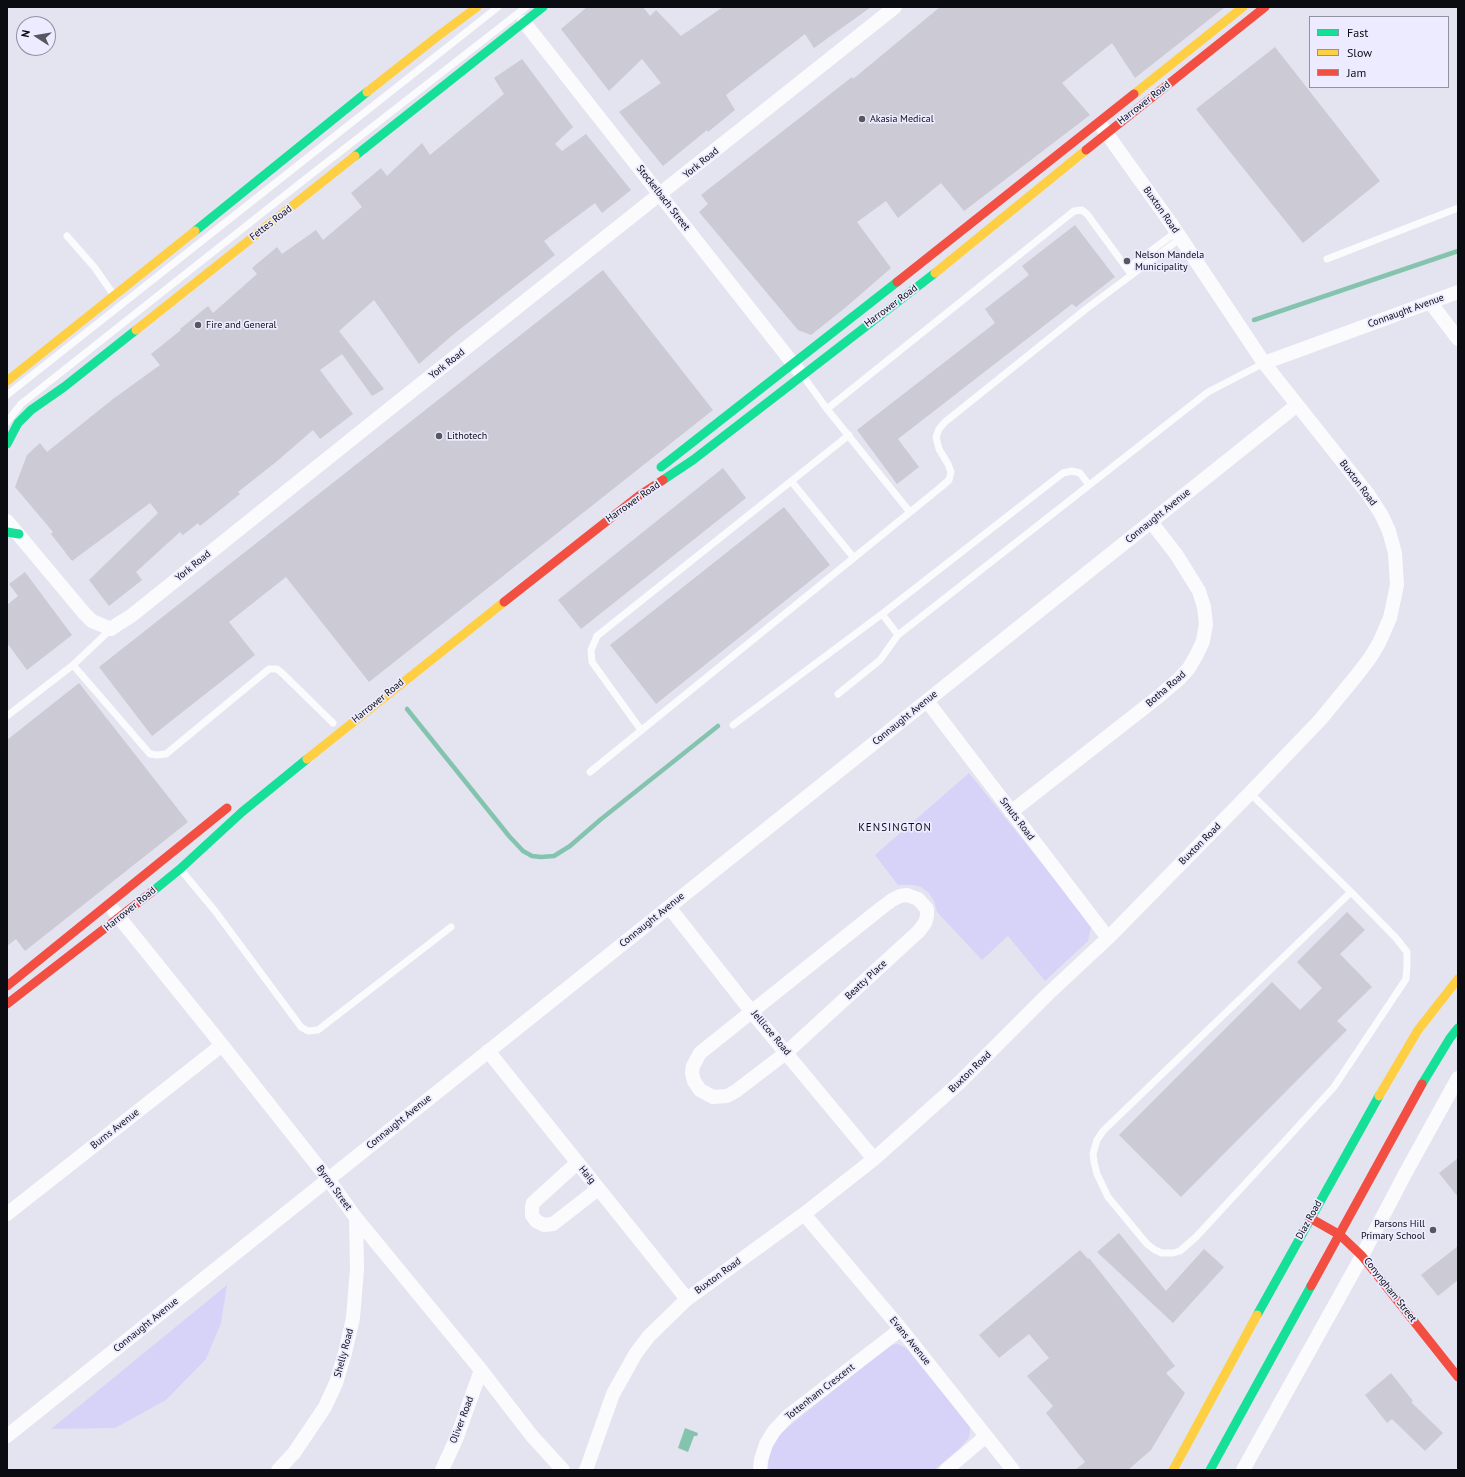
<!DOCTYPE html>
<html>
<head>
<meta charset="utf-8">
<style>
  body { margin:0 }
  #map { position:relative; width:1465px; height:1477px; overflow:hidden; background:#e4e3f0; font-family:"PT Sans",sans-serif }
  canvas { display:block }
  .frame { position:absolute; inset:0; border:8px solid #0b0b12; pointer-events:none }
  .legend { position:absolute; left:1309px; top:16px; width:140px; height:72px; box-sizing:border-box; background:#ecebff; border:1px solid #9291a0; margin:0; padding:5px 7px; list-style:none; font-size:12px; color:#0b0b12 }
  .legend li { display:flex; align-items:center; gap:8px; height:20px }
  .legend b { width:20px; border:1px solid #9291a0 }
  .north { position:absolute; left:16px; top:16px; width:40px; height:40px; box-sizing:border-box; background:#ecebff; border:1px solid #9291a0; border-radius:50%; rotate:282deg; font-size:11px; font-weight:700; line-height:16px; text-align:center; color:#0b0b12 }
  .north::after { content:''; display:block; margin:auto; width:14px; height:18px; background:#575760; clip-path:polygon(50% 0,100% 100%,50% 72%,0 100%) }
</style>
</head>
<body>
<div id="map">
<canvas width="1465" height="1477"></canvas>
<div class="frame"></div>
<ul class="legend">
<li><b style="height:5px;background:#16e098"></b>Fast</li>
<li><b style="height:5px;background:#ffcf43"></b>Slow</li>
<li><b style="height:5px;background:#f24e42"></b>Jam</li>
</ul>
<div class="north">N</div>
</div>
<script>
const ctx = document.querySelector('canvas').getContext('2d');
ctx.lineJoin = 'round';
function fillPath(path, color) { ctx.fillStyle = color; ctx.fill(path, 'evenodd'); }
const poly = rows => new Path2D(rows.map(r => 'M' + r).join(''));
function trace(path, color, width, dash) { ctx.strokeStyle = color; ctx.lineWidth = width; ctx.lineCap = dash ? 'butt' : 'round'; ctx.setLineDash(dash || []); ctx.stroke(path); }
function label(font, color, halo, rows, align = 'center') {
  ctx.font = font + ' "PT Sans",sans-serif'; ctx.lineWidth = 3.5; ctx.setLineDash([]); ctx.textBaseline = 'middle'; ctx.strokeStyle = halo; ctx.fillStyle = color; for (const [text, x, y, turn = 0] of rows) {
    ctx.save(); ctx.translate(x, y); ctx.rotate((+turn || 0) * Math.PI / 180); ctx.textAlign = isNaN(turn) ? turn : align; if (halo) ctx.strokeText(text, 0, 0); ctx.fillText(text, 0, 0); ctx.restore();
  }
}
fillPath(poly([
  [969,773,1090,923,1091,928,1088,941,1045,981,1008,936,982,960,937,912,934,901,929,893,921,887,914,885,898,885,875,855],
  [227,1285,221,1323,206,1359,166,1400,115,1428,51,1429],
  [898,1344,906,1348,970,1427,970,1433,968,1439,960,1448,934,1470,768,1470,769,1453,777,1438,783,1431,890,1345]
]), '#d7d3f8');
fillPath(poly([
  [685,1428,698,1433,697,1436,694,1436,688,1452,678,1448]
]), '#84c4af');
trace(poly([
  [1254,320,1458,251],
  [407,709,509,836,523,851,532,856,541,857,554,856,570,846,600,820,718,726]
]), '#84c4af', 4.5);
fillPath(poly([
  [587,7,643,7,650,16,656,10,681,36,723,7,871,7,814,48,805,34,726,95,735,110,708,132,707,130,663,166,619,112,661,83,642,59,609,91,561,29],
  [940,7,1225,7,1135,78,1112,43,1062,83,1090,115,964,211,941,183,898,218,886,201,857,222,891,268,845,308,811,335,798,330,699,212,708,204,701,195,852,77,853,79],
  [1275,47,1380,181,1303,243,1196,109],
  [522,59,573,127,555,144,562,151,586,134,631,190,602,213,595,203,544,241,555,255,455,333,419,364,374,300,339,331,384,389,372,396,342,354,320,370,353,414,320,439,313,430,276,462,238,492,240,494,200,526,198,523,183,535,180,532,136,572,142,580,109,606,89,580,158,513,150,503,72,561,51,534,53,532,15,487,27,455,40,443,47,452,113,399,160,365,151,354,181,330,180,329,208,306,213,313,257,274,252,268,277,247,282,254,316,230,323,240,362,207,351,193,381,168,387,176,422,143,430,155,504,94,494,78],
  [1075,225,1115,277,1076,307,1072,304,898,439,919,467,897,484,857,430,995,323,985,309,1029,275,1022,266],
  [603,270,713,410,369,682,286,577,229,622,255,655,152,736,99,667],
  [723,468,746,498,581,629,558,600],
  [784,507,830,565,656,704,610,645],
  [25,572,72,635,27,670,7,643,7,605,18,596,9,584],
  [79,683,188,822,25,951,16,939,7,946,7,740],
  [1347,912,1365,930,1340,954,1372,987,1337,1021,1347,1030,1181,1197,1119,1135,1272,982,1300,1010,1322,988,1297,962],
  [1458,1158,1458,1197,1439,1173],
  [1119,1233,1166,1291,1204,1249,1224,1267,1173,1323,1097,1252],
  [1458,1246,1458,1280,1438,1296,1421,1275],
  [1080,1250,1088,1259,1089,1258,1175,1366,1166,1373,1185,1393,1151,1450,1128,1470,1075,1470,1085,1462,1046,1413,1053,1406,1027,1376,1049,1358,1029,1334,999,1358,979,1335],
  [1391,1373,1413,1401,1411,1402,1443,1433,1425,1451,1392,1419,1387,1423,1365,1395]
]), '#cbcad5');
trace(poly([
  [67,236,95,268,113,294],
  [1327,259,1458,208],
  [1128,268,1176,232],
  [803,376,827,409,909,511],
  [7,395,498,7],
  [827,409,1074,211,1082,210,1087,214,1131,274],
  [7,422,21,404,299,184,526,7],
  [791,481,854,558],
  [882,614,898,635],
  [73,665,111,629],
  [838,694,880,660,898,635,1208,392,1264,363],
  [7,716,73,665,150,754,157,755,166,754,269,669,277,669,282,673,333,723],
  [733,725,882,614,1063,473,1072,471,1080,473,1089,485],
  [641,730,592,662,591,650,597,636,849,435],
  [590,772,941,487,949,480,951,472,948,464,939,449,936,437,939,429,945,422,1086,309,1181,238],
  [1250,793,1351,892,1396,938,1407,952,1407,964,1406,979,1334,1087,1282,1144,1196,1237,1180,1251,1173,1253,1162,1253,1155,1250,1147,1244,1108,1197,1097,1174,1094,1162,1093,1154,1097,1140,1103,1131,1351,892],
  [181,870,215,911,301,1027,308,1031,318,1030,451,927]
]), '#fbfbfd', 7);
trace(poly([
  [524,22,798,370],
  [1430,302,1458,339],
  [1264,363,1458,292],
  [7,521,84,613,92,621,111,629,118,624,131,616,378,418,895,7],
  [927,701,1108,938],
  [1011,812,1158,697,1179,679,1189,668,1197,654,1203,641,1206,624,1204,607,1199,591,1176,554,1151,522],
  [907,895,918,899,927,909,927,916,925,923,919,931,787,1052,736,1091,727,1096,713,1097,700,1090,694,1081,692,1073,693,1066,700,1053,880,909,892,900,900,896,907,895],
  [669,907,751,1011,874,1159],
  [114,911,222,1045,328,1179,356,1218,481,1370,532,1436,563,1470],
  [488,1051,687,1299],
  [577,1163,533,1203,532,1207,532,1215,536,1221,544,1225,553,1224,598,1189],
  [7,1214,222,1045],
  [804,1214,901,1329,1013,1470],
  [7,1436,1297,405],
  [278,1470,294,1453,325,1407,336,1383,345,1353,353,1318,357,1269,356,1218],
  [442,1470,457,1437,481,1370],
  [586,1470,613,1394,636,1353,649,1336,687,1299,804,1214,874,1159,959,1083,1048,994,1108,938,1250,793,1320,720,1357,675,1370,658,1379,643,1390,618,1397,585,1395,553,1389,531,1381,514,1368,494,1264,363,1170,222,1102,127],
  [760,1470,761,1460,766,1444,774,1431,788,1416,901,1329],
  [946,1470,985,1437],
  [1243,1470,1362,1256,1405,1174,1458,1078]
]), '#fbfbfd', 14);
trace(poly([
  [355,156,543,7],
  [195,231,367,92],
  [7,444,18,423,31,410,64,387,136,330],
  [661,467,897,282],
  [663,480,693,460,935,273],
  [7,532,19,534],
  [153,891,180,869,242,812,307,759],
  [1422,1084,1450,1038,1458,1028],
  [1257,1315,1379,1096],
  [1210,1470,1311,1286]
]), '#16e098', 9);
trace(poly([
  [367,92,438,36,477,7],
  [1134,94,1243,7],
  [935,273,1086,150],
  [136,330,355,156],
  [7,381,195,231],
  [307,759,504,602],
  [1379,1096,1418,1030,1458,979],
  [1173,1470,1257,1315]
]), '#ffcf43', 9);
trace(poly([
  [1086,150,1265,7],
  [897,282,1134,94],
  [504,602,640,495,663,480],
  [7,986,227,808],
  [7,1004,153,891],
  [1310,1218,1340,1235,1362,1256,1458,1377],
  [1311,1286,1422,1084]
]), '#f24e42', 9);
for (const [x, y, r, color] of [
  [862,119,4,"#575760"],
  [1127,261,4,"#575760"],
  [198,325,4,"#575760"],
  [439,436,4,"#575760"],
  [1433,1230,4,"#575760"]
]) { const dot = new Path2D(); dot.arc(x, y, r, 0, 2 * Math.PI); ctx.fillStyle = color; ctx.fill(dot); trace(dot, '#ecebff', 1.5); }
label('10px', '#0b0b12', '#ecebff', [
  ["Harrower Road",1144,103,-38],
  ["York Road",701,163,-39],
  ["Stockelbach Street",663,198,52],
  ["Buxton Road",1161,210,55],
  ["Fettes Road",271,223,-38],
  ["Harrower Road",891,306,-37],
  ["Connaught Avenue",1406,311,-20],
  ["York Road",447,364,-38],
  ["Buxton Road",1358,483,53],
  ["Harrower Road",633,502,-35],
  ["Connaught Avenue",1158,516,-39],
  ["York Road",193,566,-39],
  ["Botha Road",1166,689,-41],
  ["Harrower Road",378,701,-39],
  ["Connaught Avenue",905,718,-39],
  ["Smuts Road",1017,819,53],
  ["Buxton Road",1200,844,-45],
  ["Harrower Road",130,909,-39],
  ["Connaught Avenue",652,920,-39],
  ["Beatty Place",866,980,-43],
  ["Jellicoe Road",771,1033,50],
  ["Buxton Road",970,1072,-44],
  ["Connaught Avenue",399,1122,-39],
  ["Burns Avenue",115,1129,-38],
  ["Haig",587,1175,50],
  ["Byron Street",334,1188,54],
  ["Diaz Road",1309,1220,-61],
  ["Buxton Road",718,1276,-36],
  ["Conyngham Street",1390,1290,52],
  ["Connaught Avenue",146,1325,-39],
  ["Evans Avenue",910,1341,51],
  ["Shelly Road",344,1353,-75],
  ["Tottenham Crescent",820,1392,-38],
  ["Oliver Road",462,1420,-69]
]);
label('10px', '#0b0b12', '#ecebff', [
  ["Akasia Medical",870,119],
  ["Nelson Mandela",1135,255],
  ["Municipality",1135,267],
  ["Fire and General",206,325],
  ["Lithotech",447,436],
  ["Parsons Hill",1425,1224,"right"],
  ["Primary School",1425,1236,"right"]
], 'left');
ctx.letterSpacing = '1px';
label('11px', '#0b0b12', '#ecebff', [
  ["KENSINGTON",895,828]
]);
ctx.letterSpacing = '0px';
</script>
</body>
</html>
